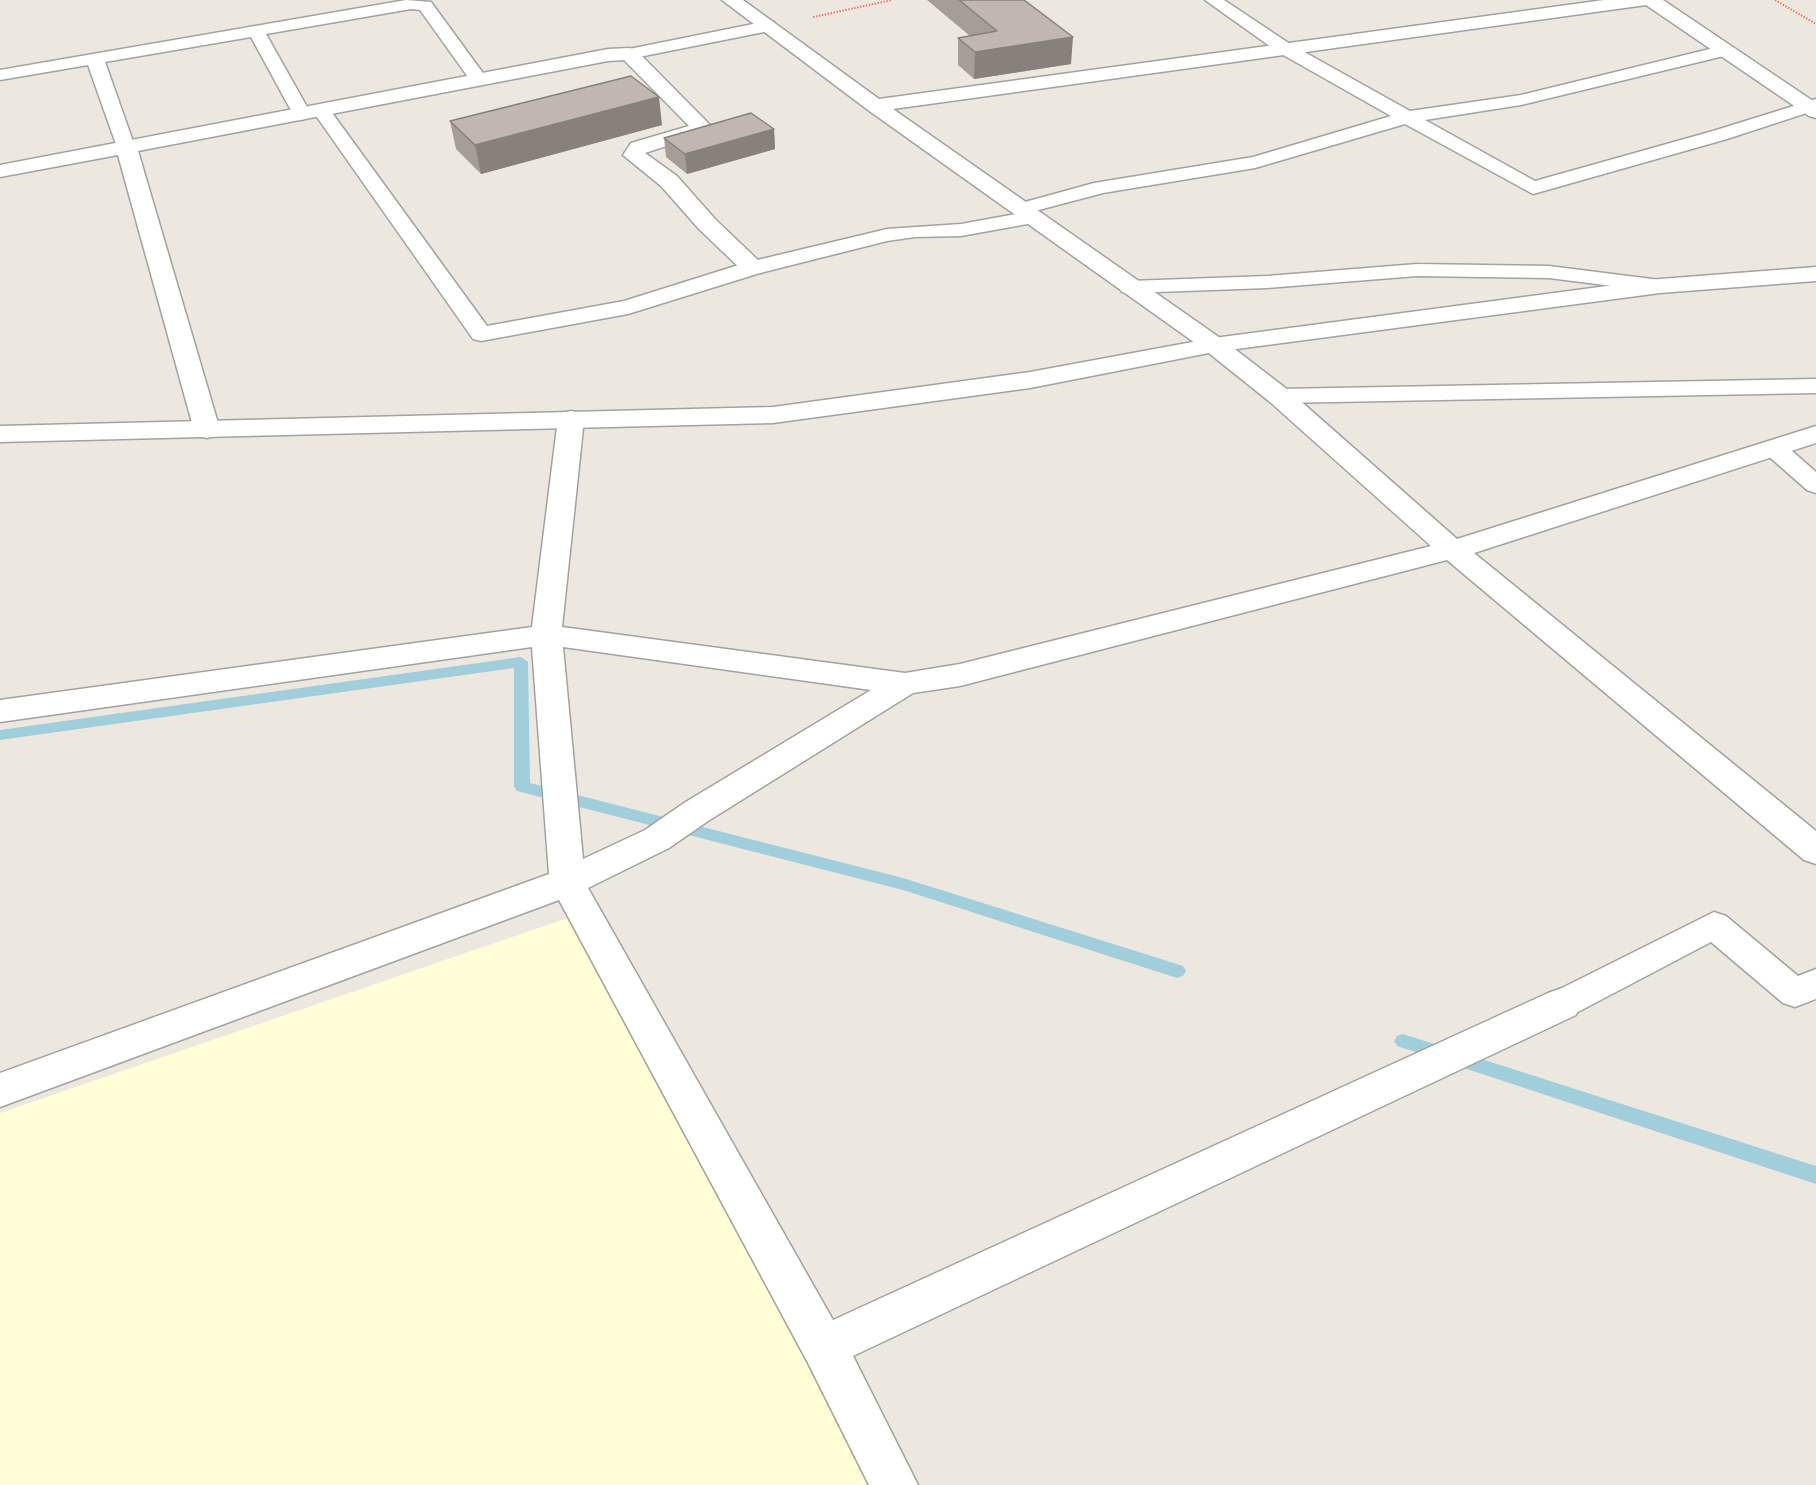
<!DOCTYPE html>
<html>
<head>
<meta charset="utf-8">
<style>
  body { margin:0 }
  canvas { display:block; background:#ece8e0 }
</style>
</head>
<body>
<canvas width="1816" height="1485"></canvas>
<script>
const ctx = document.querySelector('canvas').getContext('2d');
ctx.lineJoin = 'round';
function fillPath(path, color) { ctx.fillStyle = color; ctx.fill(path, 'evenodd'); }
const poly = rows => new Path2D(rows.map(r => 'M' + r).join(''));
function trace(path, color, width, dash) { ctx.strokeStyle = color; ctx.lineWidth = width; ctx.lineCap = dash ? 'butt' : 'round'; ctx.setLineDash(dash || []); ctx.stroke(path); }
fillPath(poly([
  [576,915,894,1485,0,1485,0,1113]
]), '#fffed7');
fillPath(poly([
  [521,657,528,662,530,783,903,878,1177,964,1183,966,1186,971,1183,976,1177,978,903,890,517,791,514,787,514,668,0,740,0,730,521,657],
  [1403,1034,1816,1166,1816,1184,1397,1046,1394,1041,1397,1036,1403,1034]
]), '#a0ceda');
const service = poly([
  [406,0,431,2,488,80,485,84,473,84,420,10,411,9,266,34,311,114,302,120,293,114,251,37,105,62,135,147,126,153,117,147,88,65,0,80,0,70,406,0],
  [1205,0,1224,0,1290,44,1410,111,1521,95,1726,45,1735,50,1732,54,1521,105,1425,120,1535,181,1713,131,1816,99,1816,110,1727,139,1533,194,1405,124,1255,168,1103,193,1035,211,1043,217,1040,221,1033,223,961,236,915,237,887,241,760,273,628,314,481,341,473,339,312,110,315,106,327,106,487,326,624,301,745,263,887,229,961,224,1016,214,1011,209,1014,205,1094,183,1253,157,1391,116,1278,52,1205,0],
  [768,21,774,22,776,26,774,30,629,59,620,54,629,49,768,21],
  [1417,264,1549,266,1660,280,1668,281,1671,286,1668,291,1660,292,1549,278,1417,276,1267,288,1130,293,1122,292,1119,287,1122,282,1130,281,1267,276,1417,264],
  [1816,379,1816,393,1279,403,1271,401,1267,396,1271,391,1279,389,1816,379],
  [1774,441,1783,443,1816,472,1816,493,1807,490,1765,453,1762,448,1765,443,1774,441],
  [1714,912,1726,916,1798,976,1816,969,1816,999,1795,1007,1783,1003,1711,942,1574,1014,1562,1018,1550,1014,1545,1004,1550,994,1714,912]
]);
const minor = poly([
  [722,0,743,0,879,99,1604,0,1663,0,1816,103,1816,118,1809,116,1646,5,893,109,1223,340,1288,390,1457,539,1816,426,1816,443,1474,553,1816,831,1816,864,1804,860,1447,560,960,686,913,693,708,821,669,848,588,888,833,1320,1548,993,1562,988,1576,993,1581,1004,1576,1015,853,1356,918,1485,869,1485,808,1363,559,900,0,1107,0,1073,549,874,532,647,0,722,0,700,532,627,558,419,562,413,571,411,580,413,584,419,562,627,905,673,960,664,1431,546,1270,402,1205,350,868,110,722,0],
  [563,647,871,690,684,803,645,830,583,859,563,647],
  [629,48,636,50,713,128,710,132,645,153,677,176,715,219,761,263,765,268,761,273,745,273,699,229,661,186,623,155,631,143,689,126,624,60,608,61,138,151,220,430,216,436,207,438,198,436,194,430,118,155,0,177,0,165,608,49,629,48]
]);
const tertiary = poly([
  [1816,267,1816,281,1660,293,1214,352,1030,388,773,423,0,442,0,426,773,407,1030,372,1214,338,1660,279,1816,267]
]);
trace(service, '#a2a2a2', 3);
trace(minor, '#a2a2a2', 3);
trace(tertiary, '#a2a2a2', 3);
trace(poly([
  [1775,0,1816,24],
  [813,17,892,0]
]), '#f87265', 2, [1.5, 1.5]);
fillPath(service, '#fff');
fillPath(minor, '#fff');
fillPath(tertiary, '#fff');
fillPath(poly([
  [927,0,1024,0,1071,64,974,79,958,65,958,38,970,36],
  [450,121,662,125,481,174,456,149],
  [774,129,775,149,687,174,666,157,664,138]
]), '#a69d97');
fillPath(poly([
  [1073,37,1071,64,974,79,975,52],
  [659,97,662,125,481,174,475,145],
  [774,129,775,149,687,174,685,154]
]), '#87807b');
const building = poly([
  [959,0,1024,0,1073,37,975,52,958,38,997,31,959,0],
  [631,76,659,97,475,145,450,121,631,76],
  [751,113,774,129,685,154,664,138,751,113]
]);
fillPath(building, '#c1b7b0');
trace(building, '#87807b', 1.5);
</script>
</body>
</html>
